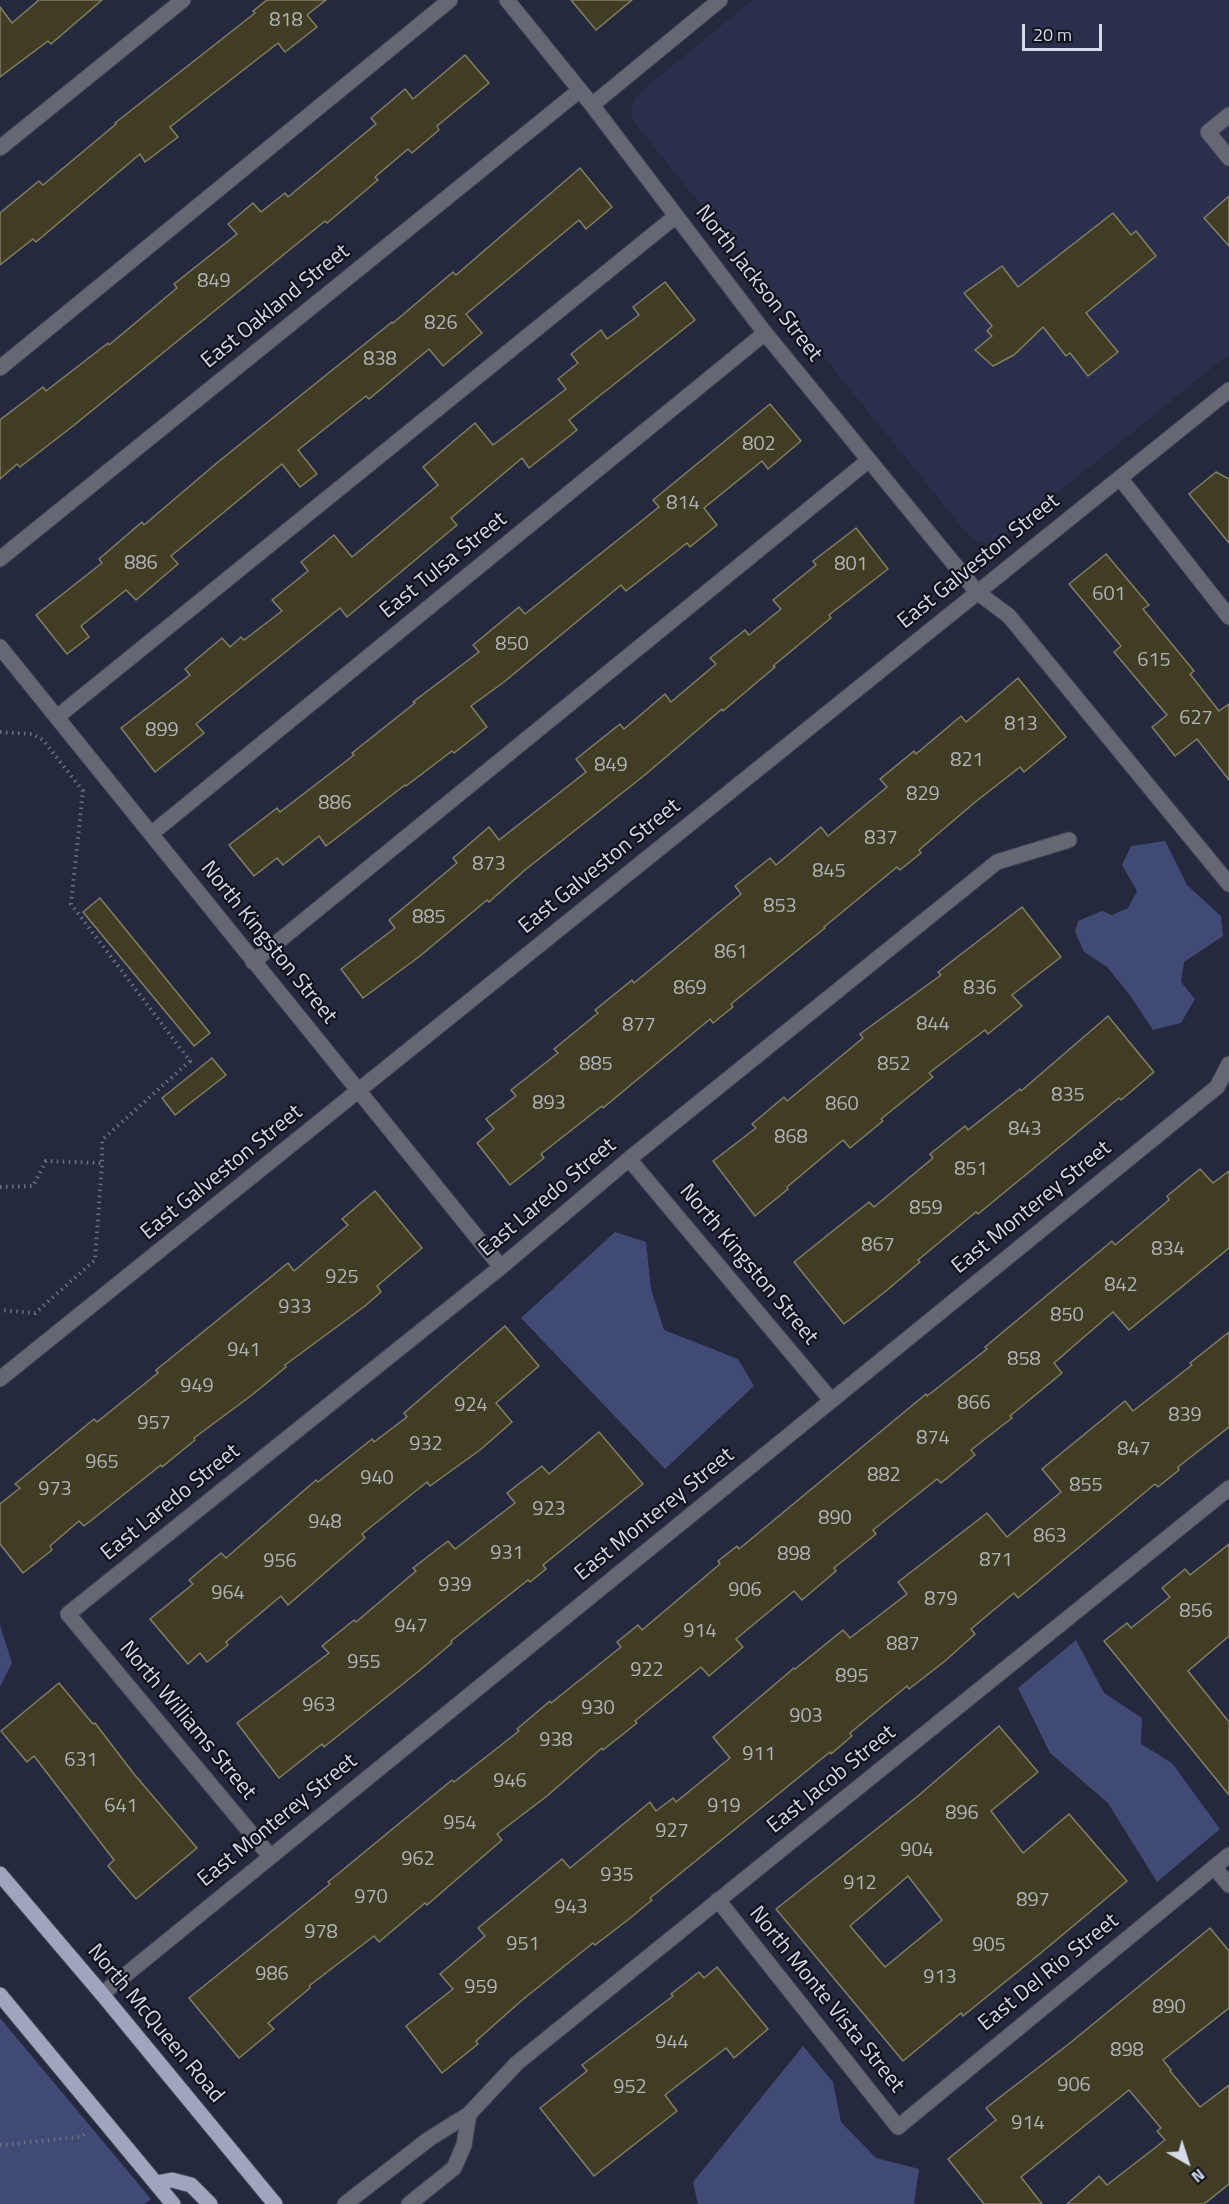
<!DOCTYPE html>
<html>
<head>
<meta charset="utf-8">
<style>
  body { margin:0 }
  #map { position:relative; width:1229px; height:2204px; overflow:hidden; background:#24293e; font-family:"Titillium Web",sans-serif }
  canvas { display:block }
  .north { position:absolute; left:1157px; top:2132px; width:60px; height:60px; -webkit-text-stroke:4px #10121c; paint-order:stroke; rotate:141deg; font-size:16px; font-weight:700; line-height:24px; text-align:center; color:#d6dae8 }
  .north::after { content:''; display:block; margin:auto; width:21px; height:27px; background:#d6dae8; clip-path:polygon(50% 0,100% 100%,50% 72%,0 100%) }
  .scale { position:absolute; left:1022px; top:24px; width:80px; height:27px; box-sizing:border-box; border:3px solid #d6dae8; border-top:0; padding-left:8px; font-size:18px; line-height:21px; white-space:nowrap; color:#d6dae8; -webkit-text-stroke:4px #10121c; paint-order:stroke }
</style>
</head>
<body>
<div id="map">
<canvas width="1229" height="2204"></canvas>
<div class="north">N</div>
<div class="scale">20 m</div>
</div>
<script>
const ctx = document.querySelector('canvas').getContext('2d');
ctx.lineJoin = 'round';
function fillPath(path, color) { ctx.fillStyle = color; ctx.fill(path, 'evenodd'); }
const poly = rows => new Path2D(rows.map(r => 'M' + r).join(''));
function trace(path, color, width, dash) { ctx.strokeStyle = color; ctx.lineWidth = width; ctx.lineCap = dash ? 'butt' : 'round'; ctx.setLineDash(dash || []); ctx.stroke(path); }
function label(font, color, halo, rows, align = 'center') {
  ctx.font = font + ' "Titillium Web",sans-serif'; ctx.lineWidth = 4.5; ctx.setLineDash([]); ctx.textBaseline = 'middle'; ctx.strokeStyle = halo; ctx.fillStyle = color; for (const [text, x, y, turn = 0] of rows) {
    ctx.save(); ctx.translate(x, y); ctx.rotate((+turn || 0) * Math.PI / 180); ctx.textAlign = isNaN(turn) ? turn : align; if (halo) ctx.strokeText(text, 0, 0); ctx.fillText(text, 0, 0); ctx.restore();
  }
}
fillPath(poly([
  [753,0,1229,0,1229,354,1001,539,990,544,976,541,968,535,637,126,631,115,634,99,647,86]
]), '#2a304b');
fillPath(poly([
  [1165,841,1187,885,1221,916,1223,936,1184,962,1181,982,1195,999,1181,1023,1153,1030,1129,994,1107,967,1084,952,1075,932,1078,921,1102,911,1112,915,1128,908,1137,891,1122,865,1131,846],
  [615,1232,646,1242,651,1289,664,1330,738,1359,754,1386,665,1469,521,1318],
  [0,1625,12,1663,0,1687],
  [1076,1640,1104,1693,1142,1718,1141,1744,1172,1763,1220,1829,1157,1882,1108,1803,1050,1753,1018,1688],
  [0,2018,151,2199,145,2204,0,2204],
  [803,2046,833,2082,841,2122,876,2158,919,2169,914,2204,698,2204,693,2182]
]), '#414a74');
const building = poly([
  [39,0,102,0,51,44,48,41,0,77,0,7,12,23,39,0],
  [267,0,326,0,307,15,317,27,285,52,278,43,170,127,178,137,145,162,140,154,36,242,33,239,0,265,0,213,39,181,43,185,116,124,115,123,255,13,253,11,267,0],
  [571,0,632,0,596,30,571,0],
  [465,55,489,83,437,126,439,130,412,153,408,149,375,177,378,180,327,223,325,221,73,426,20,467,17,464,0,479,0,420,43,387,46,391,108,343,109,345,177,288,174,284,237,234,228,224,253,203,261,212,285,193,288,197,376,124,371,118,405,89,413,99,465,55],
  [580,168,612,207,586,229,579,220,466,314,482,333,443,366,429,349,369,399,366,396,298,450,317,474,300,487,282,464,171,556,178,564,136,600,126,590,81,626,89,637,67,654,36,615,102,563,99,559,142,522,144,525,218,462,392,322,393,323,453,272,456,275,580,168],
  [1229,196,1229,246,1204,218,1229,196],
  [1113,213,1131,235,1136,231,1156,256,1086,313,1118,352,1088,376,1070,353,1066,356,1043,327,1014,355,993,366,975,350,992,336,987,331,992,326,964,293,1002,266,1018,287,1113,213],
  [665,282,695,320,569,420,577,430,529,468,522,458,451,518,457,525,347,617,340,608,196,724,204,733,155,772,121,728,190,675,185,669,222,638,230,647,241,637,244,640,282,611,272,600,308,571,301,562,334,535,352,557,438,485,423,467,475,423,493,445,566,389,558,379,578,363,571,354,601,330,607,339,639,315,633,307,665,282],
  [770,404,801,441,768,469,762,461,704,508,717,525,690,547,687,543,626,591,621,585,504,682,471,706,487,727,454,753,452,751,406,786,405,785,326,846,319,836,283,865,277,858,254,876,229,845,277,808,280,812,354,755,352,753,415,703,413,702,479,652,473,645,519,607,525,614,659,507,653,500,770,404],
  [1216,472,1229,479,1229,543,1189,494,1216,472],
  [856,528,888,569,829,615,831,618,773,666,775,667,723,711,722,709,646,774,525,870,489,902,487,900,420,956,363,998,341,969,395,928,389,920,457,863,453,858,489,827,499,840,586,772,576,759,620,724,624,729,665,694,671,702,716,664,710,658,745,630,749,635,781,609,773,600,816,565,813,561,856,528],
  [1106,554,1149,605,1143,609,1194,671,1190,674,1219,711,1229,704,1229,780,1197,739,1175,756,1152,727,1167,715,1114,652,1121,646,1069,584,1106,554],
  [1018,678,1066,737,1024,772,1020,767,974,803,919,850,921,853,900,870,897,867,824,927,825,928,731,1004,733,1007,713,1023,710,1019,603,1108,602,1106,541,1154,544,1158,510,1185,477,1143,494,1129,486,1119,516,1096,511,1090,558,1053,554,1049,598,1013,595,1010,632,980,634,983,741,894,735,886,770,858,776,865,821,827,828,836,887,787,880,779,914,751,916,754,961,716,966,722,1018,678],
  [100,898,210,1033,194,1046,83,912,100,898],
  [1022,907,1061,957,1012,995,1022,1006,988,1034,985,1030,929,1073,933,1077,881,1119,883,1121,850,1148,843,1140,787,1187,788,1189,755,1216,713,1161,756,1128,752,1124,784,1097,787,1101,863,1038,860,1034,941,975,938,972,1022,907],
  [1108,1016,1154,1072,1121,1100,1119,1098,978,1214,976,1212,918,1260,920,1262,886,1291,844,1324,794,1262,869,1202,874,1207,933,1158,930,1154,965,1126,968,1130,1020,1089,1021,1091,1108,1016],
  [212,1058,226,1075,175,1115,162,1098,212,1058],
  [1200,1169,1213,1183,1229,1171,1229,1248,1129,1330,1113,1312,1054,1363,1062,1373,1010,1416,1012,1418,971,1450,975,1455,941,1483,937,1479,873,1530,876,1534,834,1568,836,1571,802,1600,794,1591,736,1639,743,1647,709,1676,701,1667,635,1721,637,1723,603,1750,602,1748,547,1796,497,1834,502,1840,427,1905,425,1903,379,1942,374,1936,309,1986,310,1988,268,2023,274,2029,239,2058,189,1998,330,1884,328,1882,452,1780,454,1782,519,1731,517,1729,550,1701,551,1703,621,1647,617,1642,638,1625,642,1630,720,1564,718,1561,737,1546,739,1549,926,1394,927,1396,987,1349,985,1347,1112,1241,1115,1245,1169,1200,1167,1196,1200,1169],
  [375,1191,422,1248,377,1286,381,1292,365,1306,285,1365,286,1367,252,1395,194,1438,195,1440,162,1467,161,1465,84,1526,79,1521,50,1546,52,1550,23,1573,0,1544,0,1504,20,1488,15,1484,94,1419,97,1422,158,1373,156,1370,288,1263,294,1271,348,1225,342,1219,375,1191],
  [505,1326,539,1366,496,1403,512,1422,480,1450,430,1486,427,1482,362,1534,365,1538,288,1605,281,1596,226,1642,228,1645,207,1662,200,1653,188,1664,150,1619,193,1584,189,1580,221,1553,226,1558,316,1480,318,1482,372,1439,374,1442,407,1417,404,1413,505,1326],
  [1229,1332,1229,1427,1178,1467,1179,1470,1158,1487,1155,1484,1018,1598,1014,1593,971,1629,975,1634,945,1661,909,1689,907,1686,850,1733,852,1736,831,1754,830,1752,650,1898,652,1900,629,1919,595,1945,593,1943,521,2001,476,2041,478,2044,442,2073,406,2026,453,1989,440,1974,485,1936,478,1928,562,1859,570,1868,650,1802,656,1811,673,1798,676,1802,730,1758,713,1737,794,1668,795,1669,843,1630,850,1638,907,1594,898,1582,987,1513,1007,1537,1061,1492,1042,1469,1125,1401,1133,1411,1192,1365,1190,1363,1229,1332],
  [599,1432,643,1484,543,1565,546,1569,530,1582,528,1580,451,1641,452,1643,419,1671,324,1747,322,1744,279,1778,237,1723,329,1653,322,1646,354,1620,356,1622,416,1571,413,1568,448,1541,455,1549,515,1503,507,1493,542,1466,549,1474,599,1432],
  [1229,1544,1229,1636,1188,1671,1229,1722,1229,1795,1104,1641,1127,1623,1131,1628,1170,1597,1162,1588,1185,1569,1190,1575,1229,1544],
  [59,1683,93,1724,95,1723,134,1774,197,1848,136,1899,108,1866,114,1860,34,1756,27,1762,1,1731,59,1683],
  [999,1726,1038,1772,991,1811,1023,1853,1069,1814,1127,1881,1042,1952,963,2016,961,2013,903,2061,776,1909,918,1796,999,1726],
  [908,1876,942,1920,885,1967,850,1926,908,1876],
  [1210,1928,1229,1951,1229,2008,1163,2060,1171,2070,1170,2071,1200,2107,1229,2085,1229,2184,1204,2204,1067,2204,1099,2176,1107,2185,1165,2140,1157,2131,1161,2128,1129,2090,1021,2177,1042,2204,984,2204,948,2159,996,2120,986,2108,1070,2043,1210,1928],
  [717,1967,768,2029,734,2058,726,2048,665,2095,677,2111,594,2176,540,2108,587,2071,582,2065,673,1996,671,1994,699,1972,704,1978,717,1967]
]);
fillPath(building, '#403d24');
trace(building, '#817f64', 1.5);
const minor = poly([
  [507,0,592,105,765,333,977,592,1009,616,1229,884],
  [592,105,720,0],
  [1229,115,1208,132,1229,158],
  [0,148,183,0],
  [0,368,450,0],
  [1120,478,1229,617],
  [0,559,580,90],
  [0,647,501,1267],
  [57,717,676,216],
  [151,834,765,333],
  [253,962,869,460],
  [629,1159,831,1400],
  [0,1379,1229,390],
  [270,1856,68,1614,501,1267,629,1159,997,862,1069,840],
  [1214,1867,1229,1885],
  [718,1900,898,2127,1229,1855],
  [102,1994,1217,1087,1229,1064],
  [345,2204,429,2139,469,2114,517,2063,1229,1488],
  [409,2204,454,2168,464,2145,469,2114]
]);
const major = poly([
  [0,1874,102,1994,275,2204],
  [0,1995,173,2204],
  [156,2183,172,2180,191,2185,210,2204]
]);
trace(minor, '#404559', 17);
trace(major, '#404559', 17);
trace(poly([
  [0,732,32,734,43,740,83,791,71,904,190,1061,102,1140,102,1163],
  [0,1187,33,1186,46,1161,102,1163,95,1260,35,1313,0,1310],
  [0,2145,80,2137,87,2132]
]), '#6b7082', 4, [1.5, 4.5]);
trace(minor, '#656873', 15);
trace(major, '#9fa5bc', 15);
label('20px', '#b0b3b7', null, [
  ["818",286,21],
  ["849",214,282],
  ["826",441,324],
  ["838",380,360],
  ["802",759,445],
  ["814",683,504],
  ["886",141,564],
  ["801",851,565],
  ["601",1109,595],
  ["850",512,645],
  ["615",1154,661],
  ["627",1196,719],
  ["813",1021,725],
  ["899",162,731],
  ["821",967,761],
  ["849",611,766],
  ["829",923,795],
  ["886",335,804],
  ["837",881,839],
  ["873",489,865],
  ["845",829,872],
  ["853",780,907],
  ["885",429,918],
  ["861",731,953],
  ["869",690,989],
  ["836",980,989],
  ["844",933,1025],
  ["877",639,1026],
  ["885",596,1065],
  ["852",894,1065],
  ["835",1068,1096],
  ["893",549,1104],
  ["860",842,1105],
  ["843",1025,1130],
  ["868",791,1138],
  ["851",971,1170],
  ["859",926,1209],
  ["867",878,1246],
  ["834",1168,1250],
  ["925",342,1278],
  ["842",1121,1286],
  ["933",295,1308],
  ["850",1067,1316],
  ["941",244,1351],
  ["858",1024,1360],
  ["949",197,1387],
  ["866",974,1404],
  ["924",471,1406],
  ["839",1185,1416],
  ["957",154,1424],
  ["874",933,1439],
  ["932",426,1445],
  ["847",1134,1450],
  ["965",102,1463],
  ["882",884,1476],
  ["940",377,1479],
  ["855",1086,1486],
  ["973",55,1490],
  ["923",549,1510],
  ["890",835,1519],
  ["948",325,1523],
  ["863",1050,1537],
  ["931",507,1554],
  ["898",794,1555],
  ["871",996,1561],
  ["956",280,1562],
  ["939",455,1586],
  ["906",745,1591],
  ["964",228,1594],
  ["879",941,1600],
  ["856",1196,1612],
  ["947",411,1627],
  ["914",700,1632],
  ["887",903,1645],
  ["955",364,1663],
  ["922",647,1671],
  ["895",852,1677],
  ["963",319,1706],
  ["930",598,1709],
  ["903",806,1717],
  ["938",556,1741],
  ["911",759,1755],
  ["631",81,1761],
  ["946",510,1782],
  ["641",121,1807],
  ["919",724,1807],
  ["896",962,1814],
  ["954",460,1824],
  ["927",672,1832],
  ["904",917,1851],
  ["962",418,1860],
  ["935",617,1876],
  ["912",860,1884],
  ["970",371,1898],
  ["897",1033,1901],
  ["943",571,1908],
  ["978",321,1933],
  ["951",523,1945],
  ["905",989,1946],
  ["986",272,1975],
  ["913",940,1978],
  ["959",481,1988],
  ["890",1169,2008],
  ["944",672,2043],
  ["898",1127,2051],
  ["906",1074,2086],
  ["952",630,2088],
  ["914",1028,2124]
]);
label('22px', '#d6dae8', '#10121c', [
  ["North Jackson Street",758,284,52],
  ["East Oakland Street",276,307,-39],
  ["East Galveston Street",979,562,-39],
  ["East Tulsa Street",444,566,-39],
  ["East Galveston Street",600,867,-39],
  ["North Kingston Street",268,943,51],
  ["East Galveston Street",222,1173,-39],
  ["East Laredo Street",548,1198,-40],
  ["East Monterey Street",1032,1208,-39],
  ["North Kingston Street",748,1265,50],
  ["East Laredo Street",171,1503,-39],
  ["East Monterey Street",655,1515,-39],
  ["North Williams Street",187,1721,50],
  ["East Jacob Street",832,1780,-39],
  ["East Monterey Street",278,1821,-39],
  ["East Del Rio Street",1049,1973,-39],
  ["North Monte Vista Street",826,2000,51],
  ["North McQueen Road",155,2024,50]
]);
</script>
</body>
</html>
